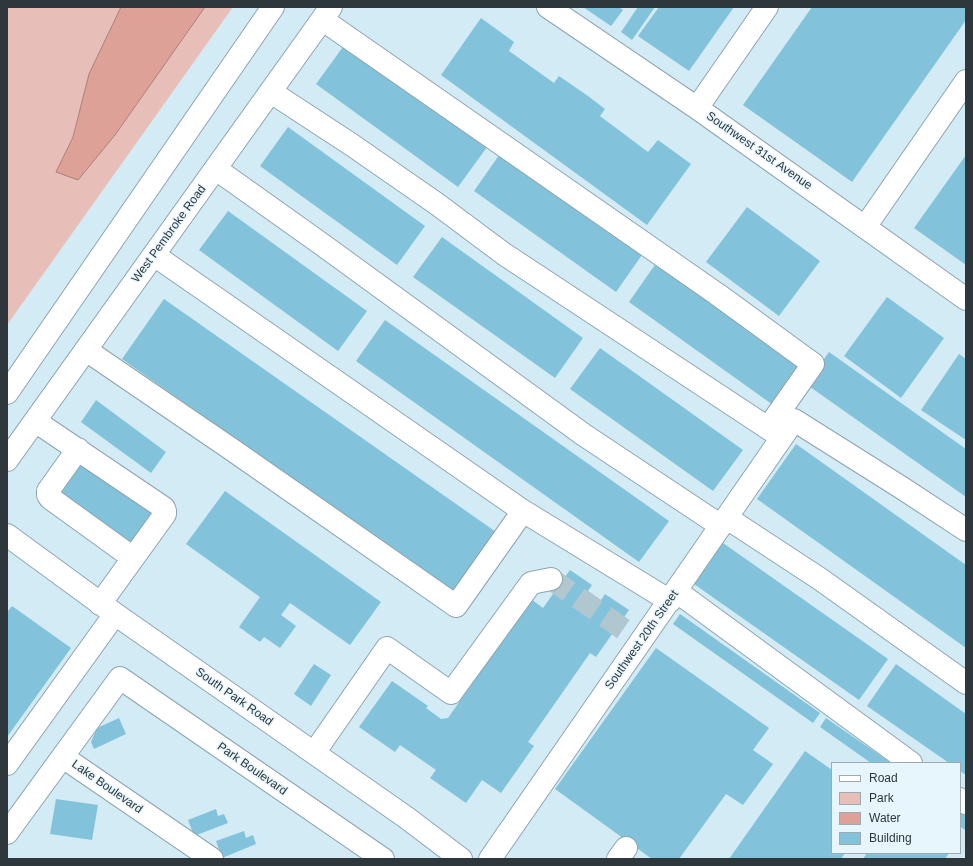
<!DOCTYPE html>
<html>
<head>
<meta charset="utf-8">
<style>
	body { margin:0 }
	#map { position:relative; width:973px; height:866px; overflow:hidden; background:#d2ebf5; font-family:Arial,sans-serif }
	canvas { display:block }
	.frame { position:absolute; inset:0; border:8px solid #2e383c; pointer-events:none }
	.legend { position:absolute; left:831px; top:762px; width:130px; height:92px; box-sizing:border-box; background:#e7f6fc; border:1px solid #9daaaf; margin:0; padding:5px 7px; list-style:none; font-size:12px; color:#2e383c }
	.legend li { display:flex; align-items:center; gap:8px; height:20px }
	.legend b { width:20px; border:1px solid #9daaaf }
</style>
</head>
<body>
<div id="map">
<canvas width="973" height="866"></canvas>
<div class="frame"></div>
<ul class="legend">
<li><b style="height:5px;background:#fff"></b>Road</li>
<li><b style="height:11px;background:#e8bfb8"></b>Park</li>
<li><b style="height:11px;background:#dda197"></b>Water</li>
<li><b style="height:11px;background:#82c2da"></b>Building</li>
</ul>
</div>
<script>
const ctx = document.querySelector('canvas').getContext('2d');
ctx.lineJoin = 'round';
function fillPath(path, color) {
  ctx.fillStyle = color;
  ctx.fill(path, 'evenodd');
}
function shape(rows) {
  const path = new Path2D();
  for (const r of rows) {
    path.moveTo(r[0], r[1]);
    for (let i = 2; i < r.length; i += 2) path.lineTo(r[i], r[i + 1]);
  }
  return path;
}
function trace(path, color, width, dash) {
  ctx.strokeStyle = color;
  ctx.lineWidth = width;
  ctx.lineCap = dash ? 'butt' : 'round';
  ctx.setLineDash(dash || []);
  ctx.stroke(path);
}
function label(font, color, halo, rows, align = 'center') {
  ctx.font = font + ' Arial,sans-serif';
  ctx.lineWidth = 3;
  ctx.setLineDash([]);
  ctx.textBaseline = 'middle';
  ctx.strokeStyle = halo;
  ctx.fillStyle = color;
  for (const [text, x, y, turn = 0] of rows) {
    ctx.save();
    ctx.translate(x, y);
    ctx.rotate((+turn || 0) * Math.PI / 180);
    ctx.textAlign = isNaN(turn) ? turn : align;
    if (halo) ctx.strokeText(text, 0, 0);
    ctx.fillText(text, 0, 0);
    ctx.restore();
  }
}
fillPath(shape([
	[7,7,233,7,7,325]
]), '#e8bfb8');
const water = shape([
	[121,7,205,7,115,135,78,180,56,172,73,137,89,74,121,7]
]);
fillPath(water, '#dda197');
trace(water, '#a8827c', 1);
fillPath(shape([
	[583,7,619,7,623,10,611,26],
	[638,7,655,7,632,40,621,32],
	[659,7,734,7,689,71,638,36],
	[812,7,966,7,966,20,852,182,743,105],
	[481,18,514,42,509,51,554,83,559,76,588,96,605,109,600,116,648,152,658,140,691,164,647,225,441,75],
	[348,40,490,143,458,187,316,84],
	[288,127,425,226,397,265,260,166],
	[502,151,644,252,616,292,474,191],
	[966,155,966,265,914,228],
	[747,207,820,261,779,316,706,262],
	[228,211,367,311,338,351,199,250],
	[442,237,583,338,555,378,413,277],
	[659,259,804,362,773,405,629,302],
	[887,297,944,338,901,398,844,356],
	[164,299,496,532,453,592,122,359],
	[385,320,669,521,639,562,356,361],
	[600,348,743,450,713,491,570,389],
	[829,352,966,449,966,497,806,384],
	[959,354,966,359,966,440,921,410],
	[96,400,166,452,151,473,81,422],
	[796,444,966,565,966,648,757,499],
	[78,459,157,515,137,546,56,490],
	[225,491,381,602,350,645,290,603,281,615,296,626,280,648,264,637,260,642,239,627,260,597,186,544],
	[723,543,888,659,859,700,694,584],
	[570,570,592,585,588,591,601,600,605,594,629,610,596,657,590,653,528,742,534,746,501,793,482,780,466,803,430,778,436,770,400,745,395,752,359,727,392,681,428,706,426,708,441,719,448,718,531,599,543,608],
	[12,606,71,648,7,737,7,612],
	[680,614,820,713,813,723,673,624],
	[656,648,769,728,753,750,773,764,743,805,726,794,679,859,652,859,555,789],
	[314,664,331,675,311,706,294,694],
	[896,664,966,714,966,775,960,771,960,763,949,763,867,706],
	[119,718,126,734,94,749,91,742,97,728],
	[826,718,891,763,871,763,820,727],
	[805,751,832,770,832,853,845,853,841,859,729,859],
	[56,799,98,805,92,840,50,834],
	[216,809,218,816,224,814,228,823,194,836,188,820],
	[960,811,966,816,966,831,960,826],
	[244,831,246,838,253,835,256,844,222,858,216,841],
	[867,853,949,853,945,859,863,859]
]), '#82c2da');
trace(shape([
	[551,579,629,633]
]), '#b1c7d0', 22, [22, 11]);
const minor = shape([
	[548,7,697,108,966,299],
	[323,20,717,294,813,364,768,428],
	[271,92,352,145,437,204,504,254,780,436],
	[697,108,767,7],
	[216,169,320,243,584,435,721,526],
	[865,227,966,81],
	[154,255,523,511,670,601],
	[86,350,234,451,456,606,523,511],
	[35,421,164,508,165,511,165,514,100,604],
	[78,449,48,491,48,495,50,498,133,558],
	[727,518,820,579,966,683],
	[7,535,115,614,407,818,461,859],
	[676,591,911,763],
	[314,753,387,648,451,693,531,583,551,579],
	[63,757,212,859],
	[7,764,115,614],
	[960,799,966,803],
	[7,833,120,678,383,859],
	[490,859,794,420,902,488,966,530],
	[618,859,626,848]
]);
const major = shape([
	[7,393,273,7],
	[7,460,331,7]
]);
trace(minor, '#8da4ae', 24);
trace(major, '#8da4ae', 24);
trace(minor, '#fff', 22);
trace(major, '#fff', 22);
label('12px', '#2e383c', '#e7f6fc', [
	["Southwest 31st Avenue",759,151,35],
	["West Pembroke Road",169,234,-54],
	["Southwest 20th Street",642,640,-55],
	["South Park Road",234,697,35],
	["Park Boulevard",252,769,35],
	["Lake Boulevard",107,787,35]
]);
</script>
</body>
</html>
